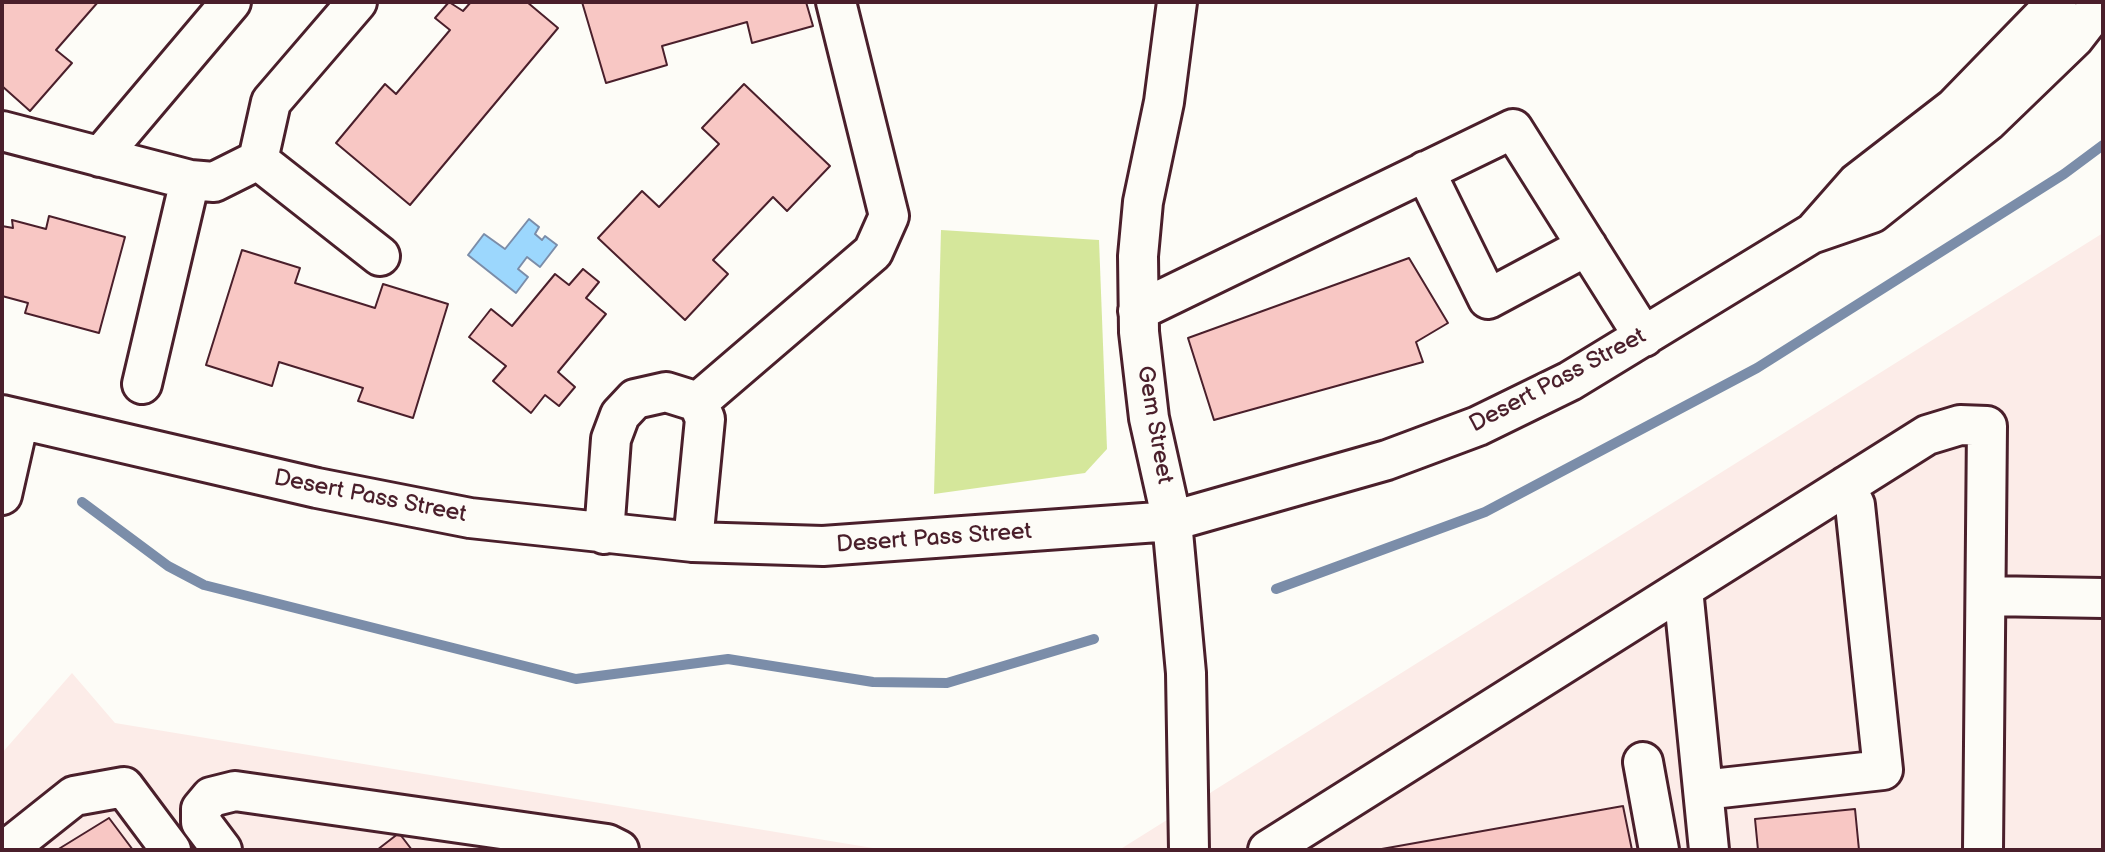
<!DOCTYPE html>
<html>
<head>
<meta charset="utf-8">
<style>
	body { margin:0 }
	#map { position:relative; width:2105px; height:852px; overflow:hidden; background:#fdfcf7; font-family:"Balsamiq Sans",sans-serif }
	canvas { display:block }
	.frame { position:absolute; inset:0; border:4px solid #4a1f2b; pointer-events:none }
</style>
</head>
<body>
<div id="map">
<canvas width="2105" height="852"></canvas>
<div class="frame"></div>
</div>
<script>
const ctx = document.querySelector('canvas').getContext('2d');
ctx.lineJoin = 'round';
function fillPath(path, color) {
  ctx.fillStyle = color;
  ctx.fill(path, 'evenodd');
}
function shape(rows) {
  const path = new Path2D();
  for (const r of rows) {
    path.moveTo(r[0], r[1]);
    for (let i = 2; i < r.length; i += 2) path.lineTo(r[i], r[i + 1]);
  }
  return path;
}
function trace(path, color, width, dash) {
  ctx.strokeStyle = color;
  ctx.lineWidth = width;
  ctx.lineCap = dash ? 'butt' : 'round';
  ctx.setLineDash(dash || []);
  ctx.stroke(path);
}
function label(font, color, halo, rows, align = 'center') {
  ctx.font = font + ' "Balsamiq Sans",sans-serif';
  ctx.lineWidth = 7;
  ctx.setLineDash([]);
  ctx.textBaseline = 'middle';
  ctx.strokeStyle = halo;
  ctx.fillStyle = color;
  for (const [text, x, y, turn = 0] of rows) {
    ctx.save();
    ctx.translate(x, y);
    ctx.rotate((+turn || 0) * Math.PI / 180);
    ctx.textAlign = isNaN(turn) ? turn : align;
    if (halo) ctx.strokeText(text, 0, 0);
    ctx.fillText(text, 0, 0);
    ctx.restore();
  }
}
fillPath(shape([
	[2103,233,2103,850,1119,850],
	[72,673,115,723,885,850,2,850,2,753]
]), '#fcece8');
fillPath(shape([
	[941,230,1099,240,1107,449,1085,473,934,494]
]), '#d5e79b');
const water = shape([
	[529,219,539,227,535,234,542,240,545,236,557,245,540,267,527,257,518,269,528,277,516,293,468,255,484,234,505,249,529,219]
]);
fillPath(water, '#9cd7fd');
trace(water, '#7b8da9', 2);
trace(shape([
	[82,502,168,566,204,585,576,679,728,659,873,682,947,683,1094,639],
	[1276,589,1485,512,1757,368,2064,174,2103,145]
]), '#7b8da9', 10);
const building = shape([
	[2,2,98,2,56,50,72,63,30,111,2,86,2,2],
	[449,2,463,11,471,2,527,2,558,28,410,205,336,143,385,84,396,94,450,30,435,18,449,2],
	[582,2,806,2,813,26,752,43,747,22,662,46,667,65,606,83,582,2],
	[744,84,830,166,787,211,773,197,713,260,728,274,685,320,598,238,642,191,659,207,719,144,702,128,744,84],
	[49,216,125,237,99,333,25,313,28,303,2,296,2,226,13,228,12,220,46,229,49,216],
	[242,250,300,268,295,283,375,308,383,284,448,304,413,418,358,401,363,388,279,362,272,386,206,365,242,250],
	[1409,258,1448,323,1416,342,1423,362,1214,420,1188,338,1409,258],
	[583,269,599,282,586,298,606,314,558,372,575,387,559,406,545,395,531,413,493,381,506,366,469,337,491,309,512,326,555,274,569,285,583,269],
	[1623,806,1632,850,1376,850,1623,806],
	[1855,809,1859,850,1758,850,1755,819,1855,809],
	[109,818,133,850,57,850,109,818],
	[399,833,412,850,377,850,399,833]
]);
fillPath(building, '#f8c7c4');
trace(building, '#4a1f2b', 2);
const minor = shape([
	[357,2,271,102,258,160,380,256],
	[1177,2,1164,102,1143,202,1138,256,1139,332,1149,418,1172,521,1186,673,1189,850],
	[2,131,190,180,214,182,258,160],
	[100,157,231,2],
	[1425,171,1488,299,1587,246],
	[1813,233,1857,183,1954,108,2057,2],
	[1138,311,1513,129,1644,337],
	[142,384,190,180],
	[698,402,873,252,889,216,836,2],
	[2,415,317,488,470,518,693,542,823,546,1172,521,1387,460,1478,426,1570,381,1811,234,1872,213,1988,121,2074,38,2102,2],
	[2,495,19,420],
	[604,534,611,439,620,415,635,399,666,392,698,402,705,419,693,542],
	[1683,589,1709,850],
	[1987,596,2103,598],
	[1643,762,1659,850],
	[1703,790,1883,770,1855,505,1846,486],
	[6,850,74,796,124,787,171,850],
	[222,850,201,822,201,809,211,797,235,791,607,844,619,850],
	[1268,850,1927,435,1960,425,1987,426,1983,850]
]);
trace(minor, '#4a1f2b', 44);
trace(minor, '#fdfcf7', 38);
label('23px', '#4a1f2b', '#fdfcf7', [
	["Desert Pass Street",1558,381,-28],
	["Gem Street",1154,425,80],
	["Desert Pass Street",370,497,11],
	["Desert Pass Street",934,539,-4]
]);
</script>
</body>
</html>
